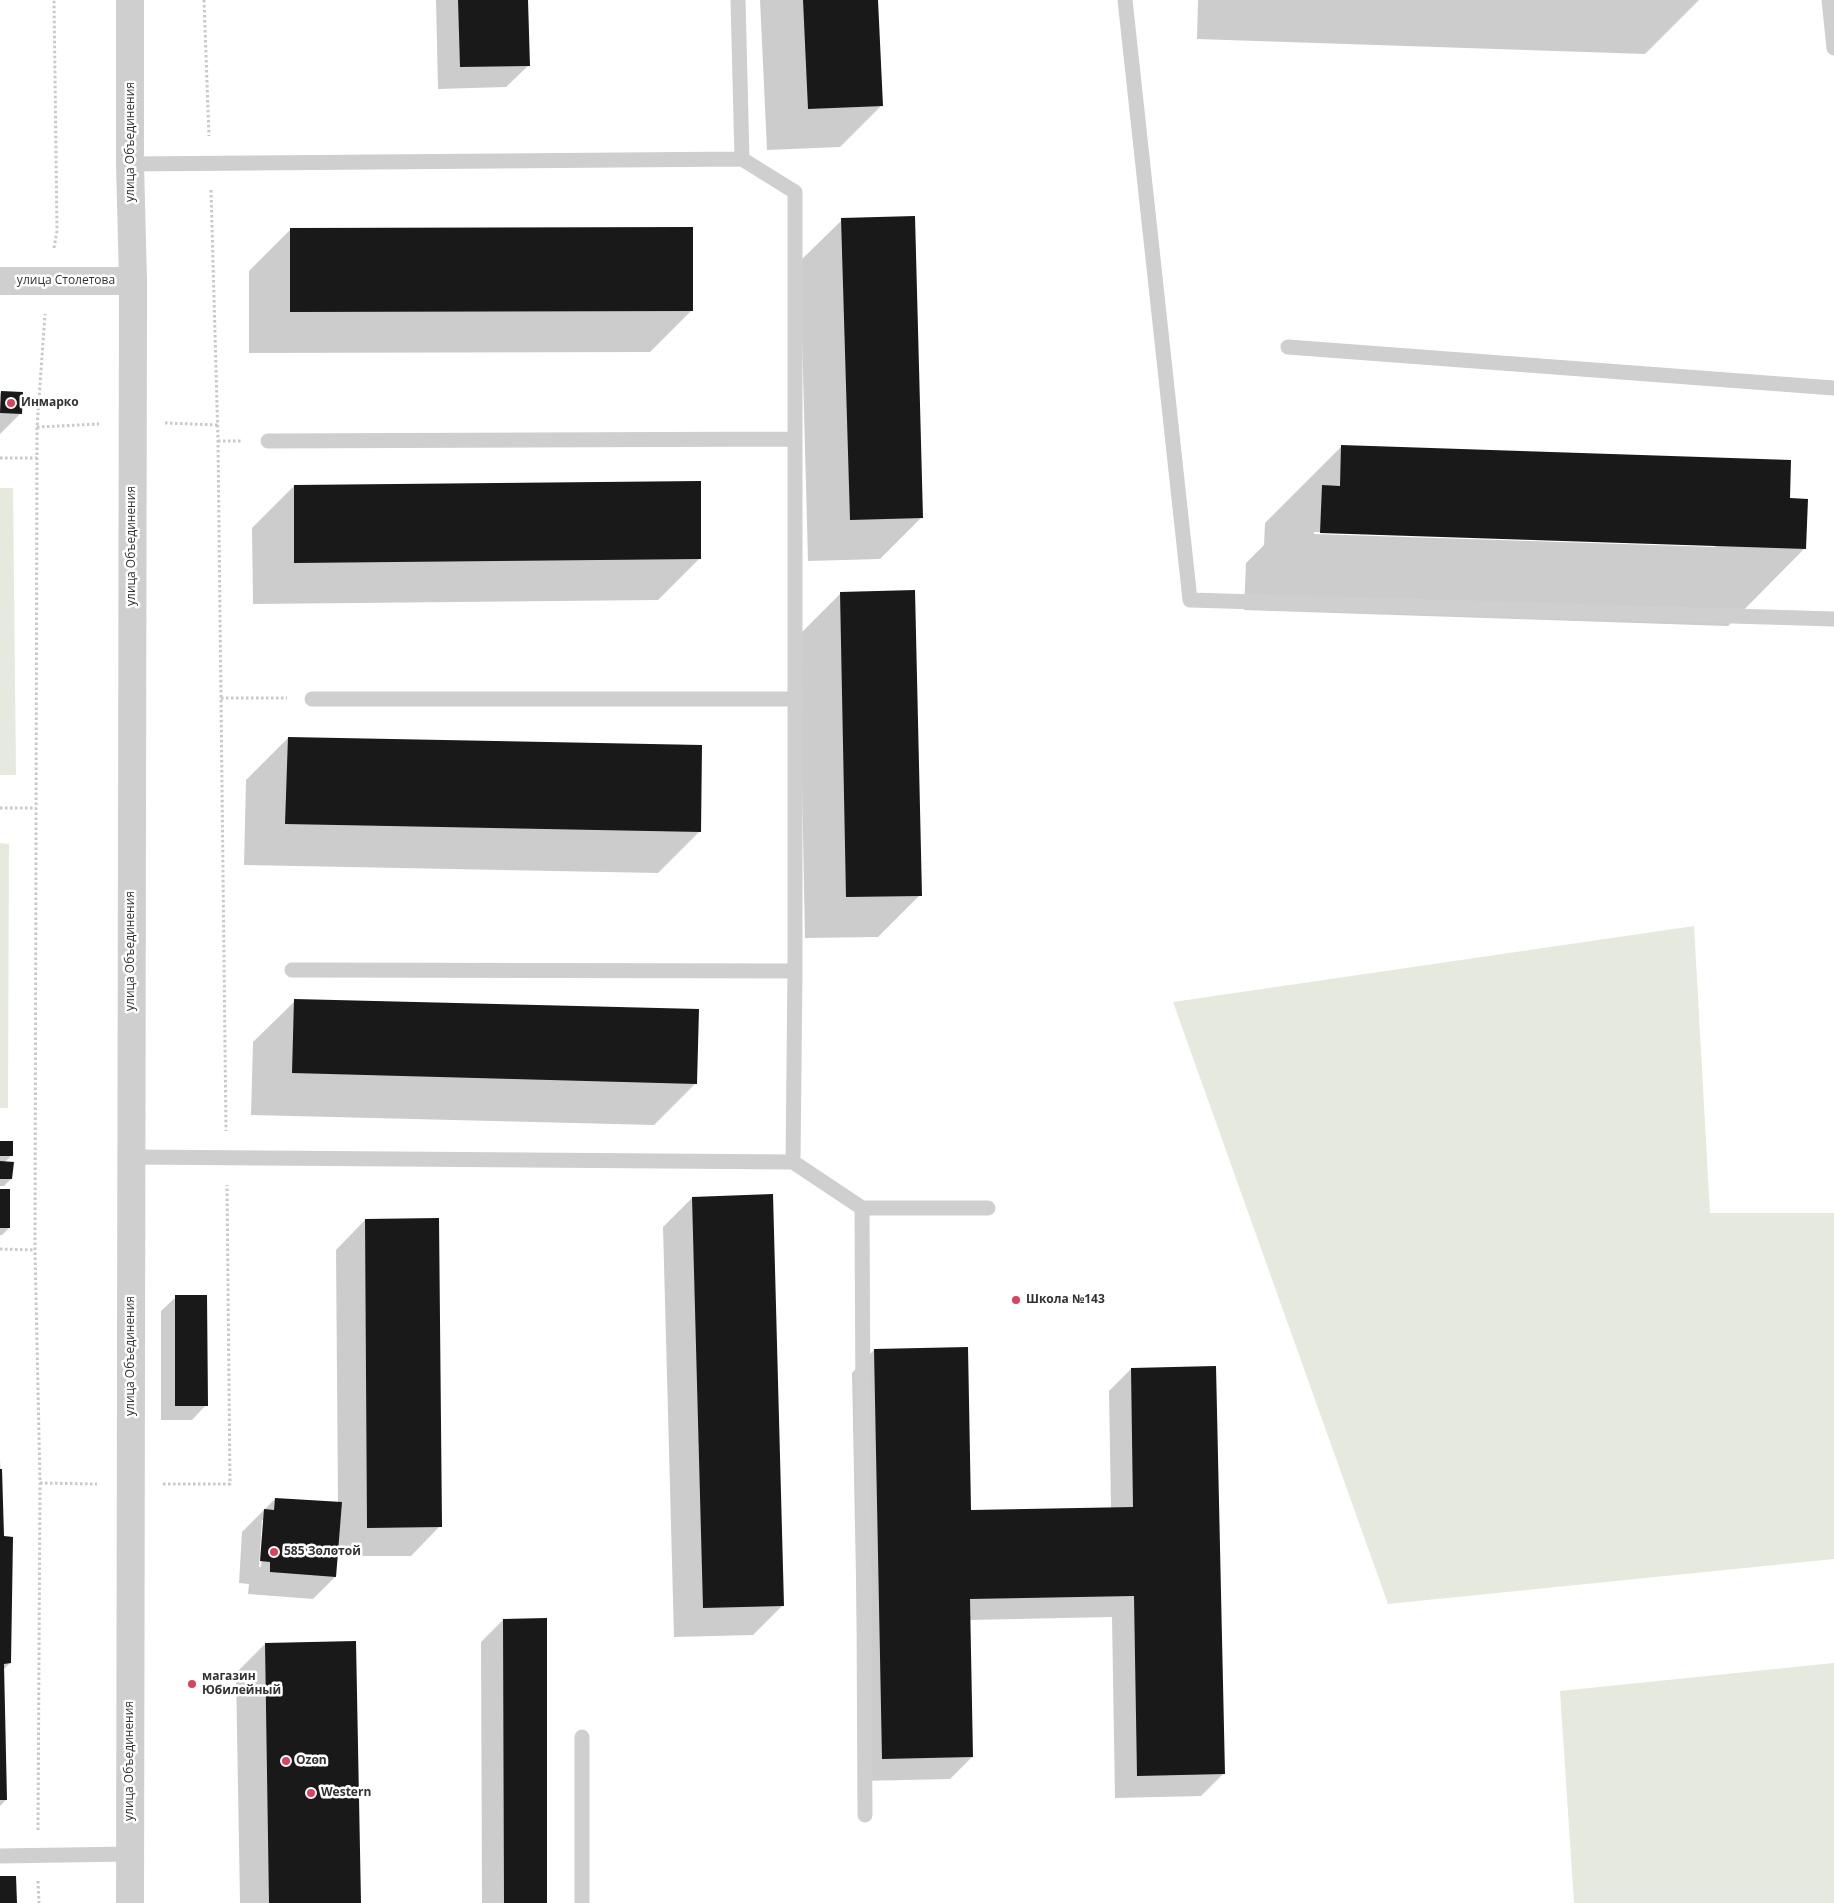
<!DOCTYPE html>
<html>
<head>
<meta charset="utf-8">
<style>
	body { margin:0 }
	canvas { display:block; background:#fff }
</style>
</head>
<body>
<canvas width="1834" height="1903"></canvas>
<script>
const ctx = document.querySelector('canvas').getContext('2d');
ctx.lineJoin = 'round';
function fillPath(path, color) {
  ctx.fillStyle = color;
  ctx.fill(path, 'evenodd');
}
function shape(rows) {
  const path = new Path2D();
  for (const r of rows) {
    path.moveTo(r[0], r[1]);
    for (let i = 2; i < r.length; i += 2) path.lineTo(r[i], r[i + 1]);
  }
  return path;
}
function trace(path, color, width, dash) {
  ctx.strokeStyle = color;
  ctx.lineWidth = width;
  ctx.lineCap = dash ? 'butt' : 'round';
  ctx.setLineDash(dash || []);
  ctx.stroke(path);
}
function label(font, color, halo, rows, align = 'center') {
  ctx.font = font + ' "Open Sans",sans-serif';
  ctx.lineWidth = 5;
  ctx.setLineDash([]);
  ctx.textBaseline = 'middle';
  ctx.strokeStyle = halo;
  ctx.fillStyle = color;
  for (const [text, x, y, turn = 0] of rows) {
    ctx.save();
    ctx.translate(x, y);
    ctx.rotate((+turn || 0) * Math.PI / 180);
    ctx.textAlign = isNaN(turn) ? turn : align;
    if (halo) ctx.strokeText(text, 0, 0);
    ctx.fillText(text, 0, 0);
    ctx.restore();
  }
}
fillPath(shape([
	[0,488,13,488,16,775,0,775],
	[0,843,9,844,8,1108,0,1108],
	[1694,926,1710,1213,1834,1213,1834,1559,1388,1604,1173,1002],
	[1834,1663,1834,1903,1574,1903,1560,1691]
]), '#e6eade');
fillPath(shape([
	[436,0,527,0,529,65,506,87,438,89],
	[760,0,877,0,882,105,840,147,767,150],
	[1198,0,1699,0,1645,54,1197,39],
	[842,220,922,517,880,559,808,561,800,261],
	[291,229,692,310,650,352,249,353,249,271],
	[1,392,21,413,0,434,0,394],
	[1342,446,1789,499,1804,549,1728,626,1244,610,1246,563,1264,545,1265,523],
	[1314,532,1715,545,1715,547,1314,534],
	[294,486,700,558,658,600,253,604,252,528],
	[841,593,920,895,878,937,805,938,799,635],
	[288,738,700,831,658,873,244,865,246,780],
	[295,1001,696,1083,654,1125,251,1115,253,1042],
	[0,1142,12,1155,4,1163,11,1179,4,1186,0,1186],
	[0,1190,9,1228,2,1235,0,1235],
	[692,1198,783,1605,753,1635,674,1637,663,1227],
	[365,1220,440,1526,411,1556,337,1556,335,1577,313,1599,248,1594,249,1584,239,1583,242,1532,275,1499,338,1503,336,1250],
	[262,1520,265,1520,261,1567,259,1567],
	[176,1297,206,1405,192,1420,161,1420,161,1311],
	[874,1350,970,1511,1111,1509,1109,1391,1131,1369,1223,1774,1201,1796,1115,1798,1112,1617,969,1620,972,1757,950,1779,860,1781,852,1373],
	[0,1459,10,1663,3,1670,6,1800,0,1806],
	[503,1620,546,1903,482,1903,481,1642],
	[265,1644,360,1903,240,1903,236,1673]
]), '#0003');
fillPath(shape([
	[458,0,528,0,530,66,460,67],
	[803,0,878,0,883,106,808,109],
	[915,216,923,518,850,520,841,218],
	[693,227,693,311,290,312,290,228],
	[1,391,23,392,22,414,0,413],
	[1341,445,1791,460,1790,498,1808,499,1806,549,1320,533,1322,485,1340,486],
	[701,481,701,559,294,563,294,485],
	[915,590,922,896,846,897,840,592],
	[288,737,702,745,701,832,285,824],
	[294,999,699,1009,697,1084,292,1073],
	[0,1141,13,1141,13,1156,0,1156],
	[0,1161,14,1162,12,1179,0,1179],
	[0,1189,10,1189,10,1228,0,1228],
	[773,1194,784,1606,703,1608,692,1197],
	[439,1218,442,1527,367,1528,365,1219],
	[175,1295,207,1295,208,1406,175,1406],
	[968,1347,971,1510,1133,1507,1131,1368,1216,1366,1225,1774,1137,1776,1134,1596,970,1599,973,1757,882,1759,874,1349],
	[0,1469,2,1469,4,1536,13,1537,11,1663,4,1664,7,1800,0,1800],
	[275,1498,342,1502,336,1577,270,1572,270,1562,260,1561,264,1509,274,1510],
	[547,1618,547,1903,504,1903,503,1619],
	[356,1641,361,1903,269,1903,265,1643],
	[0,1876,16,1876,17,1903,0,1903]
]), '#191919');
trace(shape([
	[204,0,209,136],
	[211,190,218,441,226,1131],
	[54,248,57,231,54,0],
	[165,423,218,425],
	[37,427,99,424],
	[218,441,242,441],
	[0,458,37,458],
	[221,698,287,698],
	[0,808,36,808],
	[0,1249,35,1250],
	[40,1483,97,1484],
	[163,1484,230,1484,227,1185],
	[38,1830,40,1483,35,1250,37,427,45,314],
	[38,1881,39,1903]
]), '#c9c9c9', 3, [2.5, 2.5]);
trace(shape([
	[1125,0,1190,600,1834,619],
	[1829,0,1834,48],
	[130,164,742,159,738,0],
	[1288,347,1834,388],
	[268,441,795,439],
	[312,699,795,699],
	[292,970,795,971],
	[131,1157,793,1162,795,971,795,192,742,159],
	[793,1162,862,1208,988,1208],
	[862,1208,865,1815],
	[0,1856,130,1854],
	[582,1903,582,1737]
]), '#cfcfcf', 15);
trace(shape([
	[0,281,133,281]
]), '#cfcfcf', 28);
trace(shape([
	[130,1903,133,281,130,164,130,0]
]), '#cfcfcf', 28);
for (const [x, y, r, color] of [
	[11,403,5,"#da4260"],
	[1016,1300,5,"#da4260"],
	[274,1552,5,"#da4260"],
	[192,1684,5,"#da4260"],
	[286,1761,5,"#da4260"],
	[311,1793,5,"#da4260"]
]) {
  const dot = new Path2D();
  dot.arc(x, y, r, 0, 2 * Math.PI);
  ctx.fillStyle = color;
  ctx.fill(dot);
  trace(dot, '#fff', 2);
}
label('12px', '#323232', '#fff', [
	["улица Объединения",131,142,-90],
	["улица Столетова",66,281],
	["улица Объединения",132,546,-90],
	["улица Объединения",131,951,-90],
	["улица Объединения",131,1356,-90],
	["улица Объединения",130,1761,-90]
]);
label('bold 12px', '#323232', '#fff', [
	["Инмарко",21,403],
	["Школа №143",1026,1300],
	["585 Золотой",284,1552],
	["магазин",202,1677],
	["Юбилейный",202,1691],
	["Ozon",296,1761],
	["Western",321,1793]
], 'left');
</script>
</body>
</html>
